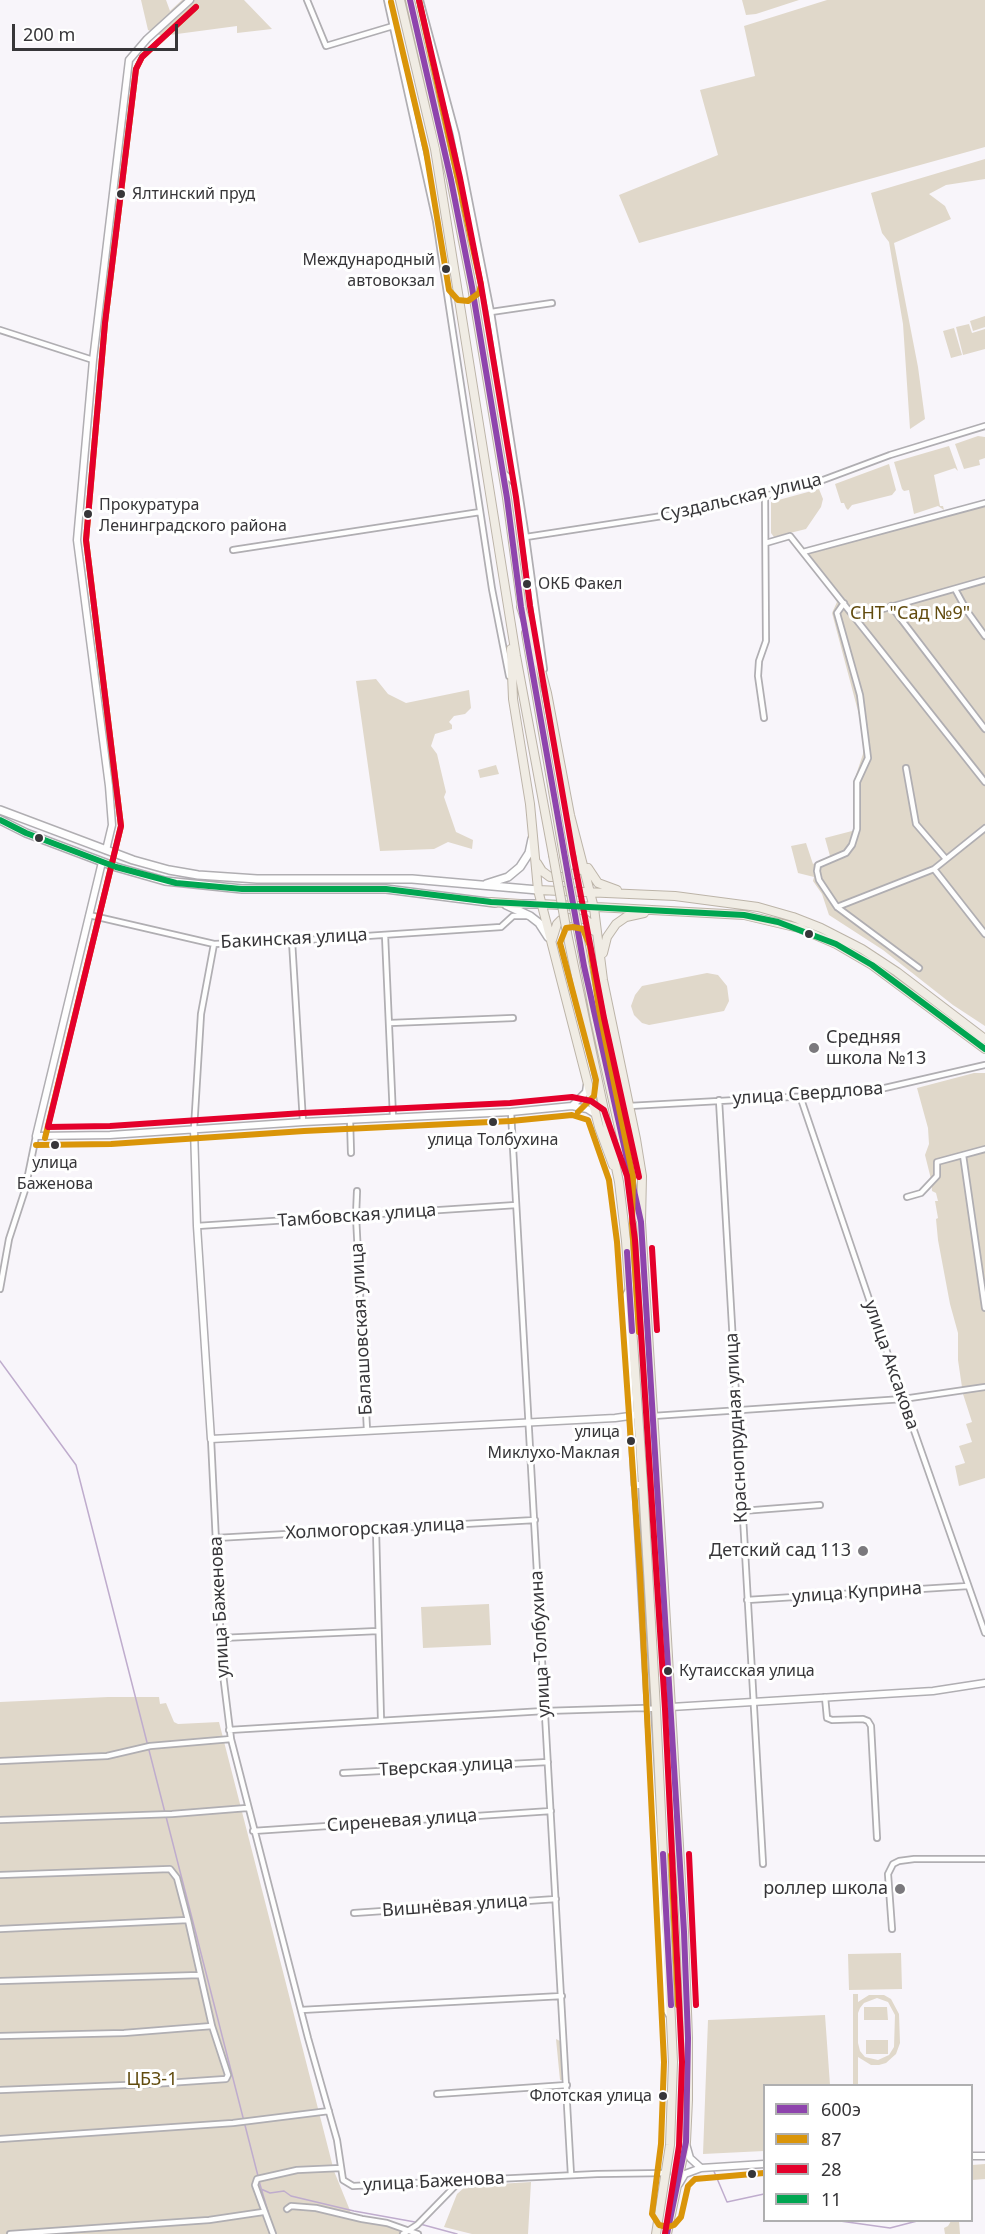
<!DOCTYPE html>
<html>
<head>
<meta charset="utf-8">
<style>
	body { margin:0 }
	#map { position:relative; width:985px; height:2234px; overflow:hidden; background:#f8f5fa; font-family:"Noto Sans",sans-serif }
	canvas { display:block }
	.legend { position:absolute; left:763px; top:2084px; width:210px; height:138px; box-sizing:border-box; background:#fff; border:2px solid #afafb0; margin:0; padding:8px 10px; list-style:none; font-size:18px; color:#373639 }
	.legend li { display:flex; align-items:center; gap:12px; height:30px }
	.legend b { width:30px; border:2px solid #afafb0 }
	.scale { position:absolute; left:12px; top:24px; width:166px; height:27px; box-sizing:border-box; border:3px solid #373639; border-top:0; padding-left:8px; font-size:18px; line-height:21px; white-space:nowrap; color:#373639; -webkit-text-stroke:4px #fff; paint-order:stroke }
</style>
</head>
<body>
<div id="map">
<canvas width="985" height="2234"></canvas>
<ul class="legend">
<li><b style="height:8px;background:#8e44ad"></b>600э</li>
<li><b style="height:8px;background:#da9509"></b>87</li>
<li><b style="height:8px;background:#e4002b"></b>28</li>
<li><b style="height:8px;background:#00a651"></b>11</li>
</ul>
<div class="scale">200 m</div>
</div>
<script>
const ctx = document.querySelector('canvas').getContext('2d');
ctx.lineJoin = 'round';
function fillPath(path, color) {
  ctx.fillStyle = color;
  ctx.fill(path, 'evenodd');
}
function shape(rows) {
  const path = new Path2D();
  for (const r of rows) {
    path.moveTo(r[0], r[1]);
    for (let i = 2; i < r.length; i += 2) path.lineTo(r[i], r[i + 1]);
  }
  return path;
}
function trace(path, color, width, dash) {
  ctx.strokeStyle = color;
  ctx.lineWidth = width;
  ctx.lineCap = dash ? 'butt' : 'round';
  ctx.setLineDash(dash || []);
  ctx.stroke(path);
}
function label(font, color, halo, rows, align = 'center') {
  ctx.font = font + ' "Noto Sans",sans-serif';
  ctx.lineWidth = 6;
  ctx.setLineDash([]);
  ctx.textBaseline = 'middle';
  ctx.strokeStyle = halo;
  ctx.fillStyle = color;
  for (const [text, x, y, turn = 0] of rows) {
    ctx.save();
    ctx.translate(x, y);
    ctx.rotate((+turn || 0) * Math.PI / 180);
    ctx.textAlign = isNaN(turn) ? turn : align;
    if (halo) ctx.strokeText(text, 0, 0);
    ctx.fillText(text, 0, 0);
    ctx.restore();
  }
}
fillPath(shape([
	[141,0,166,0,170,11,182,0,244,0,272,29,237,33,237,26,162,36,148,30],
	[742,0,799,0,756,14,746,15],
	[827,0,985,0,985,147,639,243,619,195,718,155,700,90,755,76,744,26],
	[985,159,985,179,946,185,929,194,945,206,951,219,894,243,918,367,925,419,910,429,903,324,889,242,882,233,871,193],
	[985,316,985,327,973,331,970,321],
	[969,324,972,333,985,329,985,349,963,355,956,327],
	[954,328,962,355,951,358,943,331],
	[978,436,985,437,985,458,979,460,980,465,964,469,955,444],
	[949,446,958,471,955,468,934,475,940,506,943,506,944,510,938,506,914,514,909,490,904,491,902,489,894,462],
	[889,464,896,490,892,495,852,505,848,510,846,508,844,503,841,503,835,484],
	[819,489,823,499,821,507,806,529,774,537,771,533,771,502],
	[985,502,985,1026,953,1005,883,950,829,915,822,894,813,881,814,877,798,873,791,846,806,843,813,864,830,856,825,838,852,831,853,833,856,775,863,754,863,730,832,613,837,602,806,554],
	[376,679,388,694,406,703,469,690,471,708,465,714,454,716,449,722,452,725,452,729,435,734,431,746,437,754,446,792,444,797,456,832,473,840,472,849,448,842,434,849,380,851,356,681],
	[496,765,499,774,480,778,478,770],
	[707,973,718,975,727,986,729,1001,724,1011,649,1025,642,1023,634,1015,631,1006,635,995,642,986],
	[974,1073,985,1073,985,1478,959,1486,955,1466,965,1463,959,1446,972,1442,966,1424,972,1422,963,1394,958,1360,958,1333,950,1304,938,1240,936,1219,938,1218,935,1201,938,1201,936,1193,932,1191,931,1179,925,1155,929,1144,928,1128,917,1088],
	[489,1604,491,1645,423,1648,421,1607],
	[108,1697,159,1697,160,1704,166,1703,174,1722,178,1724,219,1722,334,2171,351,2213,415,2234,0,2234,0,1702],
	[901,1953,902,1989,849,1990,848,1954],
	[853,1994,858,1994,858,2002,869,1995,884,1995,891,1999,899,2014,900,2043,896,2054,886,2063,879,2065,871,2065,858,2057,858,2085,853,2085],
	[877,1998,888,2002,895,2015,894,2047,889,2055,878,2060,865,2057,860,2051,858,2043,858,2013,860,2008,864,2003],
	[864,2007,887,2007,888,2020,864,2020],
	[825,2015,830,2085,764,2086,764,2151,703,2154,708,2020],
	[556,2039,560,2041,562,2080,560,2080],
	[866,2040,888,2040,888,2054,866,2054],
	[985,2164,985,2179,972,2180,972,2165],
	[531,2182,528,2234,472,2234,444,2227,457,2194,466,2186],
	[951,2221,959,2221,960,2234,945,2234,944,2228,948,2226]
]), '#e0d8ca');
trace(shape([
	[0,1361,76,1465,258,2176],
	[713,2169,727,2202,764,2194],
	[259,2181,271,2222],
	[261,2189,270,2193,284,2191,291,2196,354,2211,415,2222],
	[833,2220,890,2228,921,2220],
	[420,2224,457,2234]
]), '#bfaccd', 1.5);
const minor = shape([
	[307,0,326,46,393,26],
	[387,0,436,221,492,589,509,676],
	[420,0,456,134,491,312,526,537,544,669],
	[457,197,460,161],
	[491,312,552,303],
	[0,330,93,360],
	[505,474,518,486],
	[526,537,682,513,765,496,823,480,890,455,985,426],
	[766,543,790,536,985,782],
	[233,550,480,512],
	[803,552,985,503],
	[955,589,967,611,985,636],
	[844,603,837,613,860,695,868,758,857,782,857,829,852,845,846,853,818,865,817,871,819,880,837,907,919,968],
	[891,606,985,729],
	[855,617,985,580],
	[764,718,758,676,759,661,766,641,765,496],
	[906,768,916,824,946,859],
	[934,869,985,934],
	[837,907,934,869,985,828],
	[89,915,214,944,292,941,501,927,513,916,526,916],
	[385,935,393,1117],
	[292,941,303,1122],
	[390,1023,513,1018],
	[800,1096,903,1399,985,1633],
	[719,1100,763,1864],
	[629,1106,863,1093,985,1065],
	[511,1112,571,2175],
	[350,1119,351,1153],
	[194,1129,201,1014,214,944],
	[963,1155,985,1308],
	[357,1191,356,1216,367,1430],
	[907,1197,921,1193,937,1176,937,1162,985,1149],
	[197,1226,516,1205],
	[0,1289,9,1239,25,1190,36,1136],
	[653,1416,903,1399,985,1387],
	[211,1439,222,1666,231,1739,308,2038,337,2140,343,2180,353,2186,597,2174,667,2173],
	[635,1485,665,2009,670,2017],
	[742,1511,820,1505],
	[376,1530,381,1720],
	[216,1538,535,1520],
	[747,1600,968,1586],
	[221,1638,378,1631],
	[825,1697,827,1718,832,1720,863,1719,868,1721,871,1726,877,1838],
	[229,1730,544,1711,643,1708,656,1709],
	[0,1761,107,1756,150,1746,231,1739],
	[343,1773,548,1762],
	[0,1820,172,1814,247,1808],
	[253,1831,551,1811],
	[0,1875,170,1869,177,1878,188,1920,0,1929],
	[354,1913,556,1899],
	[892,1929,888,1874,893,1864,899,1861,914,1859,985,1859],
	[0,1981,200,1975],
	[301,2010,562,1996],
	[0,2036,124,2033,212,2026,188,1920],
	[0,2090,152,2084,226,2079,228,2075,212,2026],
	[437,2094,567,2085],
	[0,2139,233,2123,329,2111],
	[287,2209,291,2206,316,2208,362,2219,387,2223,418,2234],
	[10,2234,209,2220,263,2212],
	[273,2234,255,2185,257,2179,297,2170,341,2168],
	[403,2234,417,2225,460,2181]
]);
const tertiary = shape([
	[106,850,112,825,109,786,77,540,93,360,129,60,147,39,190,0],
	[102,862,36,1136,110,1135,303,1122,511,1112,572,1106,587,1109,595,1114],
	[572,1106,586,1092,587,1085],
	[194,1129,197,1226,211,1439,615,1418,637,1415],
	[629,1290,625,1297,625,1310,635,1485,643,1485],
	[671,1707,933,1691,985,1683],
	[686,2144,690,2158,701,2168],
	[972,2156,985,2156],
	[679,2184,685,2174,701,2168,764,2164]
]);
const secondary = shape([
	[0,810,133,860,169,870,198,875,257,879,412,879,538,890],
	[0,820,26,833,116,867,165,881,242,889,386,889,495,903],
	[486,884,508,877,520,867,529,853,532,839],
	[520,904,541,904],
	[506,905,530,916,539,923,548,937]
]);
const primary = shape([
	[400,0,435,149,516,656,553,855],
	[410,0,451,180,472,287,507,498,522,609],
	[521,607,537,655,547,693,570,815,594,908,603,980,636,1139,642,1176,641,1222,663,1570,684,1932,688,2038,688,2100,686,2142,667,2234],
	[526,633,564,856],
	[511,649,513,699,530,804,538,890,599,1127,613,1165],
	[537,863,542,871,550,877,569,877,579,870,581,859],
	[588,868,598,883,617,890],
	[538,890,675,896,758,907,793,917,821,928,862,949,897,972,985,1039],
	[491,902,520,904],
	[541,904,744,915,799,928,836,944,872,965,985,1049],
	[578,930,595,1020,639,1218],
	[567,933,619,1182,626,1241,643,1485,656,1709,673,2062,670,2145,656,2234],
	[552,940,557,924,561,920,567,918,585,919,592,925,594,931],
	[603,953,607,937,616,924,626,917,644,913]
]);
trace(minor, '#b0aeb2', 8);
trace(tertiary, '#b0aeb2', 9);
trace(secondary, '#b0aeb2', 10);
trace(primary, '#bcb4a8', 10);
trace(minor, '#fefefe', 4.5);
trace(tertiary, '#fefefe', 6);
trace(secondary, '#fefefe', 7);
trace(primary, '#f0ece4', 8);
const primaryBridge = shape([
	[553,855,567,933],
	[564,856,578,930]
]);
trace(primaryBridge, '#bcb4a8', 10, []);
trace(primaryBridge, '#f0ece4', 8);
trace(shape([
	[410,0,451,180,472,287,507,498,521,607,584,966,641,1222,684,1932,688,2038,686,2142,667,2234],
	[627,1252,632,1331],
	[663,1854,671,2005]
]), '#8e44ad', 6);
trace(shape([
	[391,2,426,151,449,290,458,300,468,301,479,293,481,285,419,0],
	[578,1112,594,1096,596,1080,560,943,566,928,573,927,583,929,590,946,599,1009,633,1177,632,1223,639,1332],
	[45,1138,121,826,86,540,105,323,136,69,142,57,196,7],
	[36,1145,111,1144,304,1131,511,1121,572,1115,588,1120,609,1180,617,1242,640,1573,664,2062,661,2144,652,2214,659,2225,668,2227,674,2225,681,2217,688,2186,695,2179,764,2173],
	[671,1855,678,2005]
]), '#da9509', 6);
trace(shape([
	[419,0,460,178,481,285,516,497,530,606,573,854,604,1018,639,1177],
	[196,7,142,57,136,69,105,323,86,540,121,826,48,1127,110,1126,303,1113,510,1103,572,1097,591,1101,604,1110,627,1176,635,1240,665,1709,682,2062,679,2146,665,2234],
	[652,1248,657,1330],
	[689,1854,696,2005]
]), '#e4002b', 6);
trace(shape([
	[0,820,26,833,116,867,176,883,242,889,386,889,491,902,744,915,778,922,836,944,872,965,985,1049]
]), '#00a651', 6);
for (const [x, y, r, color] of [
	[121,194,5,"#373639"],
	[446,269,5,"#373639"],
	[88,514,5,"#373639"],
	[527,584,5,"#373639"],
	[39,838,5,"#373639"],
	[809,934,5,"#373639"],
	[814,1048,6,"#7b797d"],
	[493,1122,5,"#373639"],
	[55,1145,5,"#373639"],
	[631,1441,5,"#373639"],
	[863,1551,6,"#7b797d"],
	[668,1671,5,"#373639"],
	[900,1889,6,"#7b797d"],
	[663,2096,5,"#373639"],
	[752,2174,5,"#373639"]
]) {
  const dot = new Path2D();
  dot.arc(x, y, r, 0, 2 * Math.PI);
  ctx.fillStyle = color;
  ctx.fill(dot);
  trace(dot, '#fff', 2);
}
label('16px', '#373639', '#fff', [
	["Ялтинский пруд",132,194],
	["Международный",435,260,"right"],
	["автовокзал",435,281,"right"],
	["Прокуратура",99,505],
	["Ленинградского района",99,526],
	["ОКБ Факел",538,584],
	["улица Толбухина",493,1140,"center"],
	["улица",55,1163,"center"],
	["Баженова",55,1184,"center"],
	["улица",620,1432,"right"],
	["Миклухо-Маклая",620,1453,"right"],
	["Кутаисская улица",679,1671],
	["Флотская улица",652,2096,"right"]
], 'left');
label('18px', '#373639', '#fff', [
	["Суздальская улица",741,498,-13],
	["Бакинская улица",294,939,-3],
	["улица Свердлова",808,1094,-4],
	["Тамбовская улица",357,1216,-4],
	["Балашовская улица",362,1329,-93],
	["улица Аксакова",891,1365,71],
	["Краснопрудная улица",737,1428,-93],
	["Холмогорская улица",375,1529,-3],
	["улица Куприна",857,1593,-4],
	["улица Баженова",220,1607,-93],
	["улица Толбухина",541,1644,-93],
	["Тверская улица",446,1767,-3],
	["Сиреневая улица",402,1821,-4],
	["Вишнёвая улица",455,1906,-4],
	["улица Баженова",434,2182,-3]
]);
label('18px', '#614b0e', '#fff', [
	["СНТ \"Сад №9\"",910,614],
	["ЦБЗ-1",152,2080]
]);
label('18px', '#373639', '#fff', [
	["Средняя",826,1038,"left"],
	["школа №13",826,1059,"left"],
	["Детский сад 113",851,1551],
	["роллер школа",888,1889]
], 'right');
</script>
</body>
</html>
